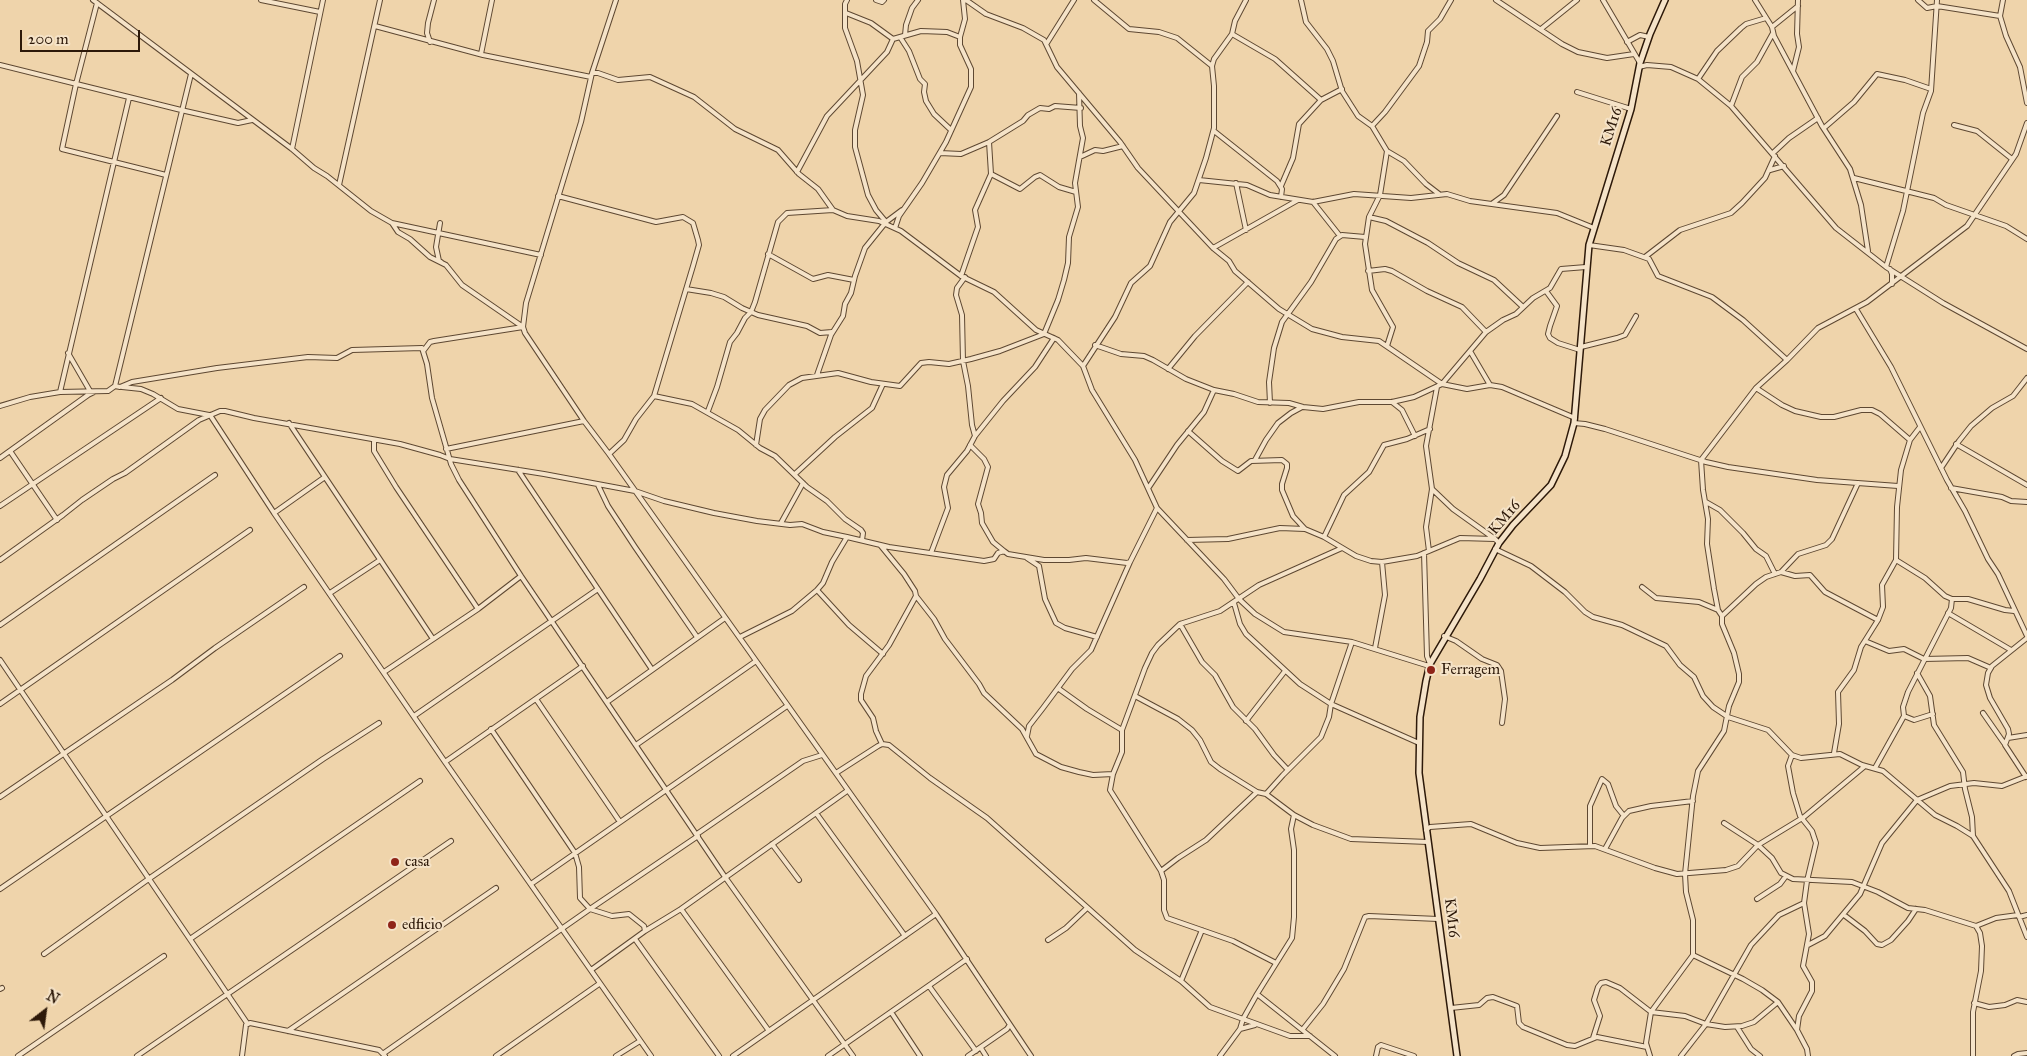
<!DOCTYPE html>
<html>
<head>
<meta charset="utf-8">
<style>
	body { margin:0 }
	#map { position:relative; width:2027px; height:1056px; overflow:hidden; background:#efd4ab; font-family:"IM FELL Great Primer",serif }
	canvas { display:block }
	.north { position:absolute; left:20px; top:986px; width:50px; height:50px; -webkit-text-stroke:4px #f5e3c8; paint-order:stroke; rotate:30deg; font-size:14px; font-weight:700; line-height:20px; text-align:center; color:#2d1909 }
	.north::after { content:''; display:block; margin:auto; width:18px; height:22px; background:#2d1909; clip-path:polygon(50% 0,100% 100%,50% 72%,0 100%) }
	.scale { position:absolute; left:20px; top:30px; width:120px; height:22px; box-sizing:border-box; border:2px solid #2d1909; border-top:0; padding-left:6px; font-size:15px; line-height:18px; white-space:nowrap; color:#2d1909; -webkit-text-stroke:4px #f5e3c8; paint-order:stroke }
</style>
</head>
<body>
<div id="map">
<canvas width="2027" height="1056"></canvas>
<div class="north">N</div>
<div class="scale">200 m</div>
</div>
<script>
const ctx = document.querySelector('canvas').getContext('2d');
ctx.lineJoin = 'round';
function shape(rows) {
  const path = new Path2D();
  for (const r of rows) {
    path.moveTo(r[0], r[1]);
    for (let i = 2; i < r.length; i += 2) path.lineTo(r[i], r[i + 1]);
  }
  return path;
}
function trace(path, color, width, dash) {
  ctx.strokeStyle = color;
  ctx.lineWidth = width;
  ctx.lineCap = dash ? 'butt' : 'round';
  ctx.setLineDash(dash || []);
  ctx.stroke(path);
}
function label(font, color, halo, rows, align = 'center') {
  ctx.font = font + ' "IM FELL Great Primer",serif';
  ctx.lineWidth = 4;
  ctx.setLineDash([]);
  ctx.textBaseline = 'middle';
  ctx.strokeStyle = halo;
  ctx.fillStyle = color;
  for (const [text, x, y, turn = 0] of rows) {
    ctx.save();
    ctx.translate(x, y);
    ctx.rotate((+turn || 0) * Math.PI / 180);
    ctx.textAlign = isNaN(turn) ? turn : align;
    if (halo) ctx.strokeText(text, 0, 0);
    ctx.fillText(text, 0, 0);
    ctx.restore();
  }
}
const street = shape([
	[93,0,292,149,314,168,327,176,371,211,392,223,398,232,410,239,430,257,446,265,462,285,523,327],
	[261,0,320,12],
	[616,0,592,73,581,122,526,303,523,327,525,333,584,421,609,454,936,914,1031,1056],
	[847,0,845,4,845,28,857,61,863,95,855,130,855,147,868,195,876,210,886,222],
	[876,0,882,2,884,0],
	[966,0,986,14,1023,28,1044,40,1057,67,1120,142,1138,168,1213,248,1229,261,1235,271,1279,309,1312,329,1342,337,1379,341,1442,384,1467,389,1490,385,1502,387,1575,418],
	[1094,0,1129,29,1159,32,1177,38,1212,66],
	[1301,0,1306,22,1327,49,1333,61,1342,91,1358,116,1372,126,1387,151,1404,161,1426,184,1439,194],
	[1496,0,1562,44,1578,52,1607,58,1634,54],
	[1603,0,1640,63],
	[1755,0,1772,27,1774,36,1822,126,1850,169,1861,205,1868,251],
	[1918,0,1927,8,1937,6,2000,16],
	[2003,0,2000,16,2006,36,2020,67,2027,103],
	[97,3,76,84,62,149,166,175],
	[846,13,871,23,893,39],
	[375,26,483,55,591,77],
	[1772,27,1798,6],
	[1541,29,1577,0],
	[1232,34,1275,59,1321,100],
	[905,35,906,25,912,8,918,0],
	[900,37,909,51,920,79,925,84,924,92,926,101,934,114,951,130],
	[430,42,427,33,428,23,434,0],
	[1627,42,1640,35,1649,37],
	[1047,43,1074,0],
	[481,54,492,0],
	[0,65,181,110,238,123,252,120],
	[1639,67,1647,65,1671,67,1698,79,1731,106,1836,228,1886,267,1943,303,2027,349],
	[1793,71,1799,47,1797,34,1798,0],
	[592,73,598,73,618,80,650,77,694,97,735,129,778,150,799,174,818,189,833,210,847,216,879,221,901,231,961,276,994,292,1036,330,1058,340,1083,366,1092,390,1135,460,1157,508,1224,579,1239,599,1255,614,1284,632,1352,642,1429,666],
	[1698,79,1717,51,1741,28,1746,24,1766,18],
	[1577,92,1631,109],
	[1731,106,1742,77,1757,62,1773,33],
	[1954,125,1977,131,2012,159],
	[1372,126,1385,112,1419,66,1427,42,1428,31,1440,19,1451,0],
	[1824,128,1854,102,1877,74,1905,80,1931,89],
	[1214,131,1277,181,1282,189,1281,197],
	[292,149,323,0],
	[940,153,961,154,989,142,1023,121,1028,115,1040,108,1049,109,1055,106,1081,108],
	[1773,153,1789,138,1818,118],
	[1080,157,1095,150,1103,151,1123,146],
	[1770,170,1784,166],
	[797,172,827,116,887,52,893,39,921,31,947,32,960,37],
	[991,174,1020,189,1035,177,1040,175,1059,187,1076,192],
	[1854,178,1934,198,1946,205,2006,226,2027,239],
	[1199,180,1247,185,1270,195,1313,202,1354,194,1411,198,1447,194,1470,201,1557,213,1594,228],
	[1236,183,1246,230],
	[339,185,380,0],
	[1281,186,1293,158,1299,124,1321,100,1342,89],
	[558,196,656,222,683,217,693,223,698,240,699,245,693,266,654,396,636,419,624,440,609,454],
	[1313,202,1340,236],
	[1493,203,1504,195,1557,116],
	[1369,217,1386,221,1428,243,1458,263,1494,280,1523,307],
	[392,223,541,255],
	[440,223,436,247,439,261,441,262],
	[895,228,899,216,922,183,946,142,971,87,971,69,960,45,960,37,965,19,963,0],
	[1589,245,1624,250,1649,259,1658,276,1712,297,1743,320,1787,360],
	[1213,248,1298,200],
	[768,254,813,279,828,275,854,280],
	[1645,257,1680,230,1731,213,1742,203,1765,178,1775,156],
	[1886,267,1903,211,1923,113,1931,91,1937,0],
	[1890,269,1892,274,1892,284],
	[1368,271,1385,269,1392,271,1427,291,1462,307,1486,332],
	[961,276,978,227,975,210,991,174,989,142],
	[965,277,957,288,956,295,962,315,963,361,968,386,972,425,975,436],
	[686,289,711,293,724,297,742,308,758,315,807,326,820,333,832,332],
	[1546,291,1557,306,1550,326,1548,334,1550,338,1558,343,1580,350],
	[1856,309,1891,367,1947,480,1965,511,1988,559,1998,574,2027,636],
	[1095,345,1121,354,1144,356,1153,360,1186,379,1214,390,1234,394,1258,402,1289,403,1303,407,1323,409,1359,402,1392,402,1414,397,1442,384,1486,332,1503,320,1516,314,1533,298,1550,288,1561,269,1586,267],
	[1387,346,1393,327,1372,290,1365,244,1369,217,1380,195,1387,151],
	[1581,347,1617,338,1625,335,1636,316],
	[424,350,430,342,434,341,523,327],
	[1470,351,1490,385],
	[68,353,90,391],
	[1083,366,1115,317,1131,283,1150,266,1170,222,1194,193,1206,158,1214,128,1214,86,1212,66,1214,59,1232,34,1235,21,1246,0],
	[1168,369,1195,336,1248,282],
	[817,375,831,335,843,316,845,304,851,293,855,276,865,248,886,222,902,210],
	[115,386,120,387,132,382,217,368,308,357,337,358,352,350,422,348,427,364,432,398,451,464,459,480,521,576,725,877,853,1056],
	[122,387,141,389,153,394,178,409,209,415],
	[1756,388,1782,405,1795,411,1821,417,1834,417,1861,410,1872,410,1880,414,1910,440],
	[60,392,129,98],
	[654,396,692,404,738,430,760,448,775,456,807,487,827,501,845,519,861,530,863,533,862,540],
	[1392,402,1402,410,1415,436],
	[1270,403,1269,382,1274,348,1282,322,1311,282,1336,239,1342,235,1365,237],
	[0,406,30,397,60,392,108,391,115,386,191,74],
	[708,411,717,387,730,342,737,333,745,318,751,312,755,302,778,222,787,213,833,210],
	[210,415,274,513,445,762,651,1056],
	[289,423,433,639],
	[1574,423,1585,424,1605,429,1706,462,1728,467,1817,480,1898,486],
	[1188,431,1222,461,1238,471,1251,461,1282,460,1287,464,1287,468,1282,484,1282,490,1293,516,1305,529],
	[374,440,374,451,396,487,478,609],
	[1956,444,2027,485],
	[756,445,760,419,765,410,789,385,802,378,838,373,871,382,900,386,921,363,929,362,949,364,971,359,1000,351,1044,334,1058,300,1064,280,1068,263,1069,237,1078,207,1075,183,1083,138,1080,126,1079,93],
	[970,445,984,459,988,467,978,504,981,513,982,523,993,542,1004,551],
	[446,449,584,421],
	[10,451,57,520],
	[0,458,88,395,94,392],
	[1255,460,1266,440,1278,423,1291,413,1302,407],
	[1941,468,1959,441,1971,426,1992,408,2013,396,2027,378],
	[518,470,651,668],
	[795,474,835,437,872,408,883,384],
	[598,485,608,506,635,547,697,637],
	[1149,487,1177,445,1204,412,1214,390],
	[1951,488,2002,497,2011,501,2027,502],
	[1432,489,1453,509,1495,539],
	[1706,502,1720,510,1743,533,1756,549,1766,556,1775,574],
	[0,506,161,398],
	[274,513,325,477],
	[781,523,803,483],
	[1324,537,1344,495,1369,472,1384,445,1407,439,1430,429],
	[1187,540,1228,539,1280,528,1305,529,1324,537,1356,556,1371,561,1382,562,1417,556,1460,538,1495,539,1499,543],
	[881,546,904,574,915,591,916,596,889,645,866,676,861,694,861,700,873,718,876,731,882,744],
	[1495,549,1531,566,1565,592,1585,612,1593,617,1622,625,1666,646,1680,665,1694,677,1703,696,1713,707,1728,717,1768,730,1792,755,1801,758,1840,754,1862,765,1883,771,1935,815,1957,826,1973,836,2009,891,2027,937],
	[1429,551,1426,527,1432,489,1426,446,1437,387],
	[931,553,948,508,944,487,947,475,967,451,975,436,1003,401,1035,367,1054,338],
	[1424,553,1427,656,1430,664],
	[1027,558,1039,566,1045,599,1056,623,1065,628,1097,637],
	[0,560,63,515,82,500,113,479,125,473,199,420,220,411,225,411,254,418,400,444,440,455,450,459,544,474,635,491,664,501,714,513,757,521,790,525,802,524,823,532,847,537],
	[1896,560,1925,578,1945,596,1952,599],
	[1781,572,1795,576,1810,575,1825,592,1878,620],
	[1642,587,1656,598,1699,602,1718,610],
	[817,590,849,625,883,654],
	[330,593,380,560],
	[916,596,934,619,945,639,979,684,984,693,1022,729,1036,754,1061,767,1079,772,1093,775,1113,774],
	[1234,603,1240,624,1246,634,1300,684,1331,704,1419,743],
	[1948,613,2011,650],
	[1722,616,1718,610,1714,589,1707,544,1708,519,1703,490,1701,460,1756,388,1787,360,1818,328,1867,302,1967,226,2016,154,2027,123],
	[1180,624,1202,662,1215,675,1233,707,1255,729,1274,755,1288,770],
	[0,625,215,475],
	[1444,636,1456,641,1482,659,1497,665,1501,671,1505,699,1502,723],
	[740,637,792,611,817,590,823,583,832,562,847,537,889,547,984,561,994,559,998,553,1004,551,1008,554,1044,560,1069,560,1086,558,1127,563,1130,562,1157,508],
	[1865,641,1889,651,1904,649,1924,659,1968,658,1991,668],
	[1375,648,1385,595,1382,562],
	[0,660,247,1023],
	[384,672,478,609,521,576],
	[1917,673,1930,696,1934,725,1963,772,1965,789,1972,817,1973,836],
	[1059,689,1087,709,1122,730],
	[1135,696,1178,719,1192,730,1200,740,1211,762,1220,769,1257,792,1266,794,1294,815,1313,825,1351,839,1428,842],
	[536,699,620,822],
	[607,702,725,618],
	[0,704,250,530],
	[1983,713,2004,743],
	[1933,714,1914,720,1904,716,1903,707,1908,692,1951,608,1952,599,1968,599,2005,610,2014,611],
	[414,716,598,589],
	[1246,721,1285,671],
	[491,729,575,853,579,867,580,898,590,909,612,916,629,914,644,926,645,931],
	[1027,736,1029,726,1043,708,1072,669,1091,650,1130,562],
	[2008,738,2027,735],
	[636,745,756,661],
	[1834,753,1839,724,1838,692,1854,670,1861,647,1878,620,1883,607,1882,585,1896,560,1897,507,1901,470,1910,440,1920,427],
	[1792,755,1788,766,1793,793,1800,816,1812,831,1816,843,1807,881,1804,903,1809,934,1803,966,1812,982,1812,991,1799,1016,1797,1030],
	[445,762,583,666],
	[1875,768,1904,716],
	[836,773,878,746,882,744,889,745,930,778,987,818,1135,950,1181,981,1210,1007,1290,1036,1310,1036],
	[2026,777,2005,745,2009,734,2008,729,1990,698,1986,685,1988,673,1992,666,2027,638],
	[1266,794,1283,775,1321,737,1329,717,1331,704,1352,642],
	[0,797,172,680,215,648,304,587],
	[816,813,905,936],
	[1724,823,1758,845,1772,858,1781,873,1793,879,1852,882,1878,892,1908,908,1925,910,1976,926,1996,918,2018,915],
	[1426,830,1430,827,1471,824,1517,843,1540,848,1595,846,1655,868,1677,874,1726,870,1738,866,1758,845,1804,817,1865,766],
	[697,834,803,761,822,755],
	[772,844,799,880],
	[1590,846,1590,806,1602,779,1608,784,1616,806,1624,816],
	[1605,849,1622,818,1629,811,1651,806,1693,801],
	[1161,871,1178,858,1206,840,1257,792],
	[531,884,787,706],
	[0,889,340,656],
	[1757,899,1780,884,1786,876],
	[681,909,769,1031],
	[1844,915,1865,931,1877,944,1882,945,1891,940,1908,921,1916,909],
	[2019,917,2027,915],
	[190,939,420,781],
	[635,939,719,1056],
	[1048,940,1066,928,1087,908],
	[1808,945,1825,936,1860,894,1882,843,1917,800,1950,786,1974,783,2002,786,2027,776],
	[44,954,150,878,323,759,379,723],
	[1693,955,1743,979,1762,990,1778,1002,1797,1030,1807,1049,1808,1056],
	[1276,963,1233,941,1167,918,1164,910,1164,880,1161,871,1110,790,1113,774,1122,752,1122,730,1145,668,1152,653,1158,645,1180,624,1220,611,1259,585,1342,548],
	[591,970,645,931,681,909,847,791],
	[1181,981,1202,930],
	[929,986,976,1051],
	[0,989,2,988],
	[1257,994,1335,1056],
	[1974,1003,1989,1007,2005,1005,2017,1000,2027,1002],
	[1451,1008,1479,1005,1487,998,1493,997,1517,1006,1519,1023,1523,1027,1567,1045,1575,1046,1597,1037,1647,1047],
	[891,1012,920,1056],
	[1737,1027,1751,1049,1760,1056],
	[1240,1029,1255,1025],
	[1303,1029,1323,1004,1344,969,1365,917,1369,916,1438,919],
	[288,1031,496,888],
	[1593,1038,1600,1016,1594,1000,1598,987,1601,983,1606,982,1620,988,1651,1012,1685,1016,1706,1024,1725,1027,1742,1026,1754,1022,1778,1002],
	[981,1048,986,1056],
	[384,1053,590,909,698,836],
	[18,1056,164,956],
	[137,1056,451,841],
	[242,1056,246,1025,250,1023,379,1050,385,1056],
	[496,1056,599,984],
	[616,1056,640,1041],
	[733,1056,936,914],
	[828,1056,967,959],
	[968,1056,1007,1029,1009,1026],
	[1220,1056,1240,1029,1243,1019,1257,994,1292,938,1294,917,1294,850,1291,829,1294,815],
	[1376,1056,1378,1047,1381,1045,1414,1056],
	[1650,1056,1646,1043,1651,1012,1693,955,1693,920,1686,892,1685,874,1693,796,1698,771,1724,731,1729,706,1739,682,1739,674,1734,653,1722,624,1722,616,1756,584,1766,577,1781,572,1798,554,1826,545,1832,539,1858,483],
	[1681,1056,1706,1024,1751,945,1779,915,1804,903],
	[1973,1056,1973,1012,1981,971,1982,946,1980,933,1976,926],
	[2014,1056,2018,1054,2027,1053]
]);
const secondary = shape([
	[1457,1056,1419,773,1420,717,1426,681,1430,664,1480,579,1499,543,1513,525,1551,485,1565,456,1574,423,1589,245,1631,109,1640,63,1650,34,1665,0]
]);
trace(street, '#5e4832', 6);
trace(secondary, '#2d1909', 8);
trace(street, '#f5e3c8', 4);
trace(secondary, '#f5e3c8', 5);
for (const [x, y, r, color] of [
	[1431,670,5,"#8f2418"],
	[395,862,5,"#8f2418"],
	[392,925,5,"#8f2418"]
]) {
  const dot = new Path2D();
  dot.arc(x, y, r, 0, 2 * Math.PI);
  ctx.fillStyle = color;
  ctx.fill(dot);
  trace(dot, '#f5e3c8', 2);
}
label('15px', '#2d1909', '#f5e3c8', [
	["KM16",1612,127,-72],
	["KM16",1505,518,-50],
	["KM16",1451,918,83]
]);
label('15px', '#2d1909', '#f5e3c8', [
	["Ferragem",1441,670],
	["casa",405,862],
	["edficio",402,925]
], 'left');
</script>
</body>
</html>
